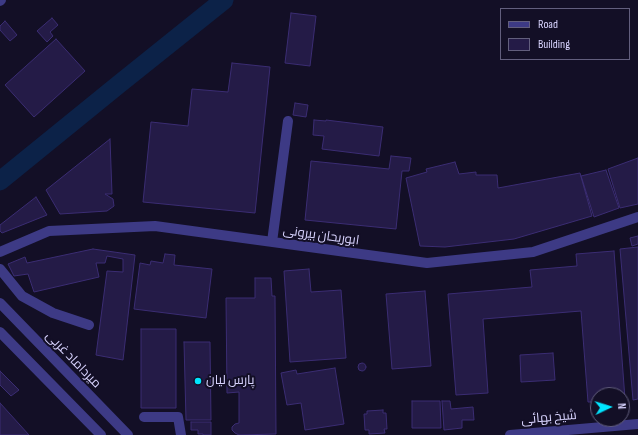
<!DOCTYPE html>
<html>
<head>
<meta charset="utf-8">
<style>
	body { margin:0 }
	#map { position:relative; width:638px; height:435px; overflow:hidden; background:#130f26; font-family:"Sofia Sans Condensed",sans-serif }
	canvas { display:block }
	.legend { position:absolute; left:500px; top:8px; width:130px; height:52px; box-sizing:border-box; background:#130f26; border:1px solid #625e7d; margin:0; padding:5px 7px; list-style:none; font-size:12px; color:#d9d4ff }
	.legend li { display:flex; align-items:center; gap:8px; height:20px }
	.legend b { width:20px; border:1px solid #625e7d }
	.north { position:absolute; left:590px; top:387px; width:40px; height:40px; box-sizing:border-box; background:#130f26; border:1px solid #625e7d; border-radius:50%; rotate:86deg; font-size:11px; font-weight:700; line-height:16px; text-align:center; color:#d9d4ff }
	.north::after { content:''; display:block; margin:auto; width:14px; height:18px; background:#00e5ff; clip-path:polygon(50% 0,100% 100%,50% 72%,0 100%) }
</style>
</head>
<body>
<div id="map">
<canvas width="638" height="435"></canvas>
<ul class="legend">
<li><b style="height:5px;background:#3d3a85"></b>Road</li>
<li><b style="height:11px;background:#241b47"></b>Building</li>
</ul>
<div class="north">N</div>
</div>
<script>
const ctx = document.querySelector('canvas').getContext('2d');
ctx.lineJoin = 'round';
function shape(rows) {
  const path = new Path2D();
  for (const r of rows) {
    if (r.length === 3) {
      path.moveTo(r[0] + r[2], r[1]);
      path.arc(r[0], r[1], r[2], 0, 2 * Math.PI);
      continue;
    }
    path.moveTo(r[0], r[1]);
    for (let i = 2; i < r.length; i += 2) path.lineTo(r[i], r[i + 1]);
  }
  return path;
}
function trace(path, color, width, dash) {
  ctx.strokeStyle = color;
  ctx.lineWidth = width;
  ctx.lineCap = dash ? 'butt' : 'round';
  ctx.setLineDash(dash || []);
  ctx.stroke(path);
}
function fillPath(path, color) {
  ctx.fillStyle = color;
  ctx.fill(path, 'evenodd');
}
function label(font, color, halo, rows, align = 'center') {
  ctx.font = font + ' "Sofia Sans Condensed",Cairo,sans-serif';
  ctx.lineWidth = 4;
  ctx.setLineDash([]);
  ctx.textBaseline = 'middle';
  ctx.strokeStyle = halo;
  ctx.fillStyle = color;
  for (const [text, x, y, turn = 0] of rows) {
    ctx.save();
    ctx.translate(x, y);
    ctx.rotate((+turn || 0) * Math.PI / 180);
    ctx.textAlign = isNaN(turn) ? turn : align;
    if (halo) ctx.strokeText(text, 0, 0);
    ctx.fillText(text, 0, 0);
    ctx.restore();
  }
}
trace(shape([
	[0,181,118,85,224,0]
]), '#0c2248', 19);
const building = shape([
	[291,13,316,16,310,66,285,63,291,13],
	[52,18,58,25,50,32,53,36,47,42,37,31,52,18],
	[5,21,17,35,10,41,0,30,0,26,5,21],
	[56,39,85,71,34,117,5,85,56,39],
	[232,63,270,67,255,213,143,202,151,122,188,126,192,89,228,92,232,63],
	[295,103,308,105,306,117,293,115,295,103],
	[314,120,326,121,326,120,383,127,379,156,322,149,324,136,313,135,314,120],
	[110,139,112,194,105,194,113,199,114,206,107,211,60,214,46,190,110,139],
	[391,156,411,158,409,171,402,171,396,229,305,220,311,161,389,169,391,156],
	[638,158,638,204,620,208,608,169,638,158],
	[455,162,459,174,476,172,476,175,497,175,498,188,580,173,592,216,514,239,445,247,420,246,406,178,427,172,426,169,455,162],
	[606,170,619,208,594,217,581,176,606,170],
	[36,197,47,215,2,233,0,231,0,225,36,197],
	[638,236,638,244,632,246,630,238,638,236],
	[638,247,638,399,633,400,620,249,638,247],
	[93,249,135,255,123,360,96,355,107,271,123,272,123,259,107,256,105,263,96,263,99,277,34,292,28,274,14,276,8,264,25,257,27,263,93,249],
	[614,251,625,399,622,400,622,395,598,395,598,402,588,402,581,311,483,319,488,393,456,395,448,294,532,287,530,270,577,266,576,254,614,251],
	[165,254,175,255,174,265,212,269,206,318,134,309,140,263,150,265,151,261,163,263,165,254],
	[309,269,311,292,341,290,346,358,290,362,284,271,309,269],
	[255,278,271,278,272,296,275,296,276,434,239,435,235,433,232,430,232,427,235,424,239,423,239,392,227,393,226,298,255,298,255,278],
	[425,291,431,366,392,369,386,294,425,291],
	[141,329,176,329,176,408,141,408,141,329],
	[184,342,210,342,211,420,186,420,184,342],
	[553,353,555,380,521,382,520,355,553,353],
	[362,367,4],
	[335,368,344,424,305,430,301,403,287,405,281,373,296,370,297,374,335,368],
	[0,371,19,390,11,396,0,385,0,371],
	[412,401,440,401,441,428,412,428,412,401],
	[442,401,450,401,451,409,473,407,474,420,462,420,462,428,444,430,442,401],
	[0,403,29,435,0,435,0,403],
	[383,410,383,413,386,413,387,429,384,429,385,433,369,434,369,430,365,430,364,414,367,414,367,411,383,410],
	[191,422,211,422,211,435,203,435,203,434,198,434,198,430,191,430,191,422]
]);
fillPath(building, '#241b47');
trace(building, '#3b2d73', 1);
trace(shape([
	[0,1,1,0],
	[272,242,288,121],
	[0,252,49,231,155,226,427,263,533,252,638,217],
	[0,269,22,296,53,313,89,325],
	[0,303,128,435],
	[0,332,101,435],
	[144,417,178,417,181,435],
	[510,435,638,424]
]), '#3d3a85', 10);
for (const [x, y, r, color] of [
	[198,381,4,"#00e5ff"]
]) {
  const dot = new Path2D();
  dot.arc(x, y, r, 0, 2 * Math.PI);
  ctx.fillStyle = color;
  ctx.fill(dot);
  trace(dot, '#130f26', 1.5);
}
label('13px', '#d9d4ff', '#130f26', [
	["ابوریحان بیرونی",321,236,8],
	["میرداماد غربی",73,360,46],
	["شیخ بهائی",549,418,-5]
]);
label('13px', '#d9d4ff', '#130f26', [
	["پارس لیان",206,381]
], 'left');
</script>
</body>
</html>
